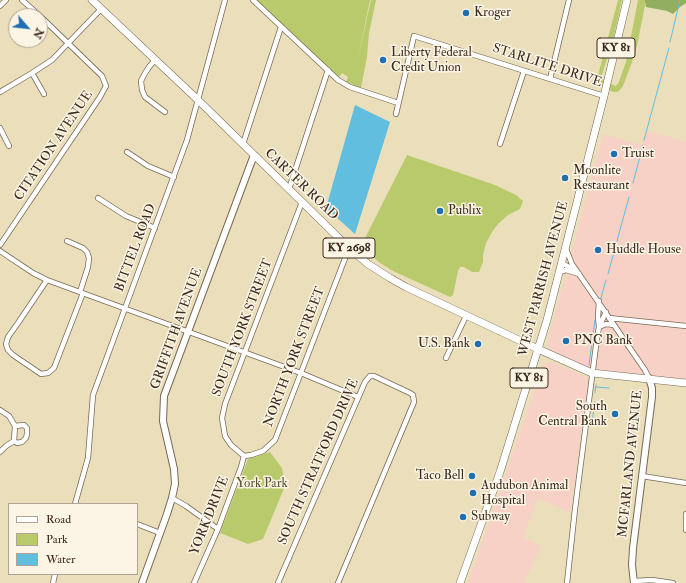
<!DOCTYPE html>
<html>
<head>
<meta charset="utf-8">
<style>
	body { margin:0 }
	#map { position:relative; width:686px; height:583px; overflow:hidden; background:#eadfba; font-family:"IM FELL Double Pica",serif }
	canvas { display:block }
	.legend { position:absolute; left:8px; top:503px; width:130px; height:72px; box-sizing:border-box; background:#fcf5e5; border:1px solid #afa495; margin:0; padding:5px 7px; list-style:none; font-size:12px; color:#3b2a1e }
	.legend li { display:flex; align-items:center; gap:8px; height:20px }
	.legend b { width:20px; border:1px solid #afa495 }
	.north { position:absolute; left:8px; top:8px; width:40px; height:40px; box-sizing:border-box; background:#fcf5e5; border:1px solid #afa495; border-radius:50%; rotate:118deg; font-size:11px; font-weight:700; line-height:16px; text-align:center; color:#3b2a1e }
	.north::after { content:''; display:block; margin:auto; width:14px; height:18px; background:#1f6fb2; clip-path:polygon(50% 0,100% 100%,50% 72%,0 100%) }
</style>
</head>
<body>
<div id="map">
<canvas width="686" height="583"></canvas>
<ul class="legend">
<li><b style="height:5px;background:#fff"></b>Road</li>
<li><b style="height:11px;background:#b9ca6c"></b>Park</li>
<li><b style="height:11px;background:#61bedf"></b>Water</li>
</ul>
<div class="north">N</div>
</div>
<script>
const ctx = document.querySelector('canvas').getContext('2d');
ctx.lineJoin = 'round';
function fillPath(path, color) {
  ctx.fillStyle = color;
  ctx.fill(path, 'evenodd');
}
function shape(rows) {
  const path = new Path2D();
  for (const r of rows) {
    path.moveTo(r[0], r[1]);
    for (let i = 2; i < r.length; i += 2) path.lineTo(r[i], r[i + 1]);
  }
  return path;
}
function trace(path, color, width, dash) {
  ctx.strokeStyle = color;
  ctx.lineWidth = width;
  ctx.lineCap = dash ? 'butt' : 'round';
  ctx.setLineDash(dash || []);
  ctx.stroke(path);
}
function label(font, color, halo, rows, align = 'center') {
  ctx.font = font + ' "IM FELL Double Pica",serif';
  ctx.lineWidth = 3;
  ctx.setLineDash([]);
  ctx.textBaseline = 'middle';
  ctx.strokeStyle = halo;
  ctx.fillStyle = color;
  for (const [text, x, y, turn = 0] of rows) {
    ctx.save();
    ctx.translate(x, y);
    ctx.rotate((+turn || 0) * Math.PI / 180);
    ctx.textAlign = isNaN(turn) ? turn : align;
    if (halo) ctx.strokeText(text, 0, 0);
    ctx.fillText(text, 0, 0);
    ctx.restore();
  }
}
fillPath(shape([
	[646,130,686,142,686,381,599,371,586,368,552,352,547,345,603,134,642,145],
	[548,362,552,362,589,378,570,513,538,498,523,537,541,546,524,583,468,583,543,366]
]), '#f7d1c6');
fillPath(shape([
	[255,0,370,0,358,58,371,0,376,0,369,33,367,57,361,88,352,86,353,84,346,82,348,77,342,73,339,77],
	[618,0,622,0,614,35,601,78,615,86,618,84,626,62,638,0,646,0,637,46,632,62,623,86,620,90,617,92,613,92,596,83],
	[407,155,495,185,516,195,523,201,520,209,508,215,498,224,492,232,486,243,483,255,483,262,479,272,472,272,464,267,460,267,458,271,453,295,450,297,393,271,380,263,361,246],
	[270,452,282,468,285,486,263,539,248,544,220,533,248,459]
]), '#b9ca6c');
fillPath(shape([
	[645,0,686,0,686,3,680,7,673,14,667,11,646,7]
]), '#92ae60');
fillPath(shape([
	[355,105,390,122,355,234,326,208]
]), '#61bedf');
trace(shape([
	[670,42,680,0],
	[644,140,669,48],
	[633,183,643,145],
	[608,274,629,197],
	[601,298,606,280],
	[589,365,595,320],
	[596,387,609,388],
	[595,393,596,385],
	[640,400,641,393],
	[592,423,595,402],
	[633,430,639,408]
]), '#61bedf', 1);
const minor = shape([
	[22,0,40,16],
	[253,0,338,80,350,87,398,103],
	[0,6,6,0],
	[155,60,149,67,144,75,141,81,142,90,145,97,165,112],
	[32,73,44,94],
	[550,79,569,0],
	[0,92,32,73,52,60,101,9],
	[396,114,414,36,604,96],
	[0,128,9,146],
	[243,144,281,27],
	[500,144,524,71],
	[127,152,148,166,174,177],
	[289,189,328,70],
	[98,198,126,216,155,228],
	[67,241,83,248,87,252,89,258,88,267,80,292],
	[0,245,100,97,106,86,102,76,40,16],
	[566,249,572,264,645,370,649,378],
	[0,251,33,273,47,280,301,373,358,397],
	[562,263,576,271],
	[559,272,566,270,579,274],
	[47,280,18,323,8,337,6,344,8,350,13,355,41,374,48,373,54,368,83,293],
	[599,301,598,317,599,327,606,324,614,325],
	[609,318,686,326],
	[446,358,466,316],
	[0,410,9,416,15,426,14,441,6,446,0,452],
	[14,441,17,443,22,442,26,438,27,434,27,428,24,425,15,426],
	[244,456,231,445,225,436,222,418,225,404,302,202],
	[244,456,251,455,263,451,275,440,349,248],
	[642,476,686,483],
	[172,498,186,506,218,529],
	[75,504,88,458,93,395,187,140,225,0],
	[686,514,686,530],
	[137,524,160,533],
	[634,581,652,580,673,583],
	[53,583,55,574],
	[194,583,218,529,241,467,244,456],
	[278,583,365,382,370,376,374,376,410,393,413,395,414,402,338,583],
	[567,583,575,509,597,338,599,327,606,312]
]);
const tertiary = shape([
	[142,583,167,514,172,498,175,484,174,469,163,421,164,396,254,155],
	[634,583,632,565,633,548,652,397,652,388,649,378]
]);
const secondary = shape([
	[538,349,592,373,686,383]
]);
const primary = shape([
	[92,0,198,100,349,248,368,264,390,278,406,287,538,349],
	[460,583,500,472,547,320,604,96,627,0]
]);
trace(minor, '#786955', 6);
trace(tertiary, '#786955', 8);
trace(secondary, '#786955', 8);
trace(primary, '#786955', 8);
trace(minor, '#fff', 4.5);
trace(tertiary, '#fff', 6);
trace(secondary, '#fff', 7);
trace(primary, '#fff', 7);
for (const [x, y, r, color] of [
	[466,13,4,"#1f6fb2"],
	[383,60,4,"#1f6fb2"],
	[614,154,4,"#1f6fb2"],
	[565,178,4,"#1f6fb2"],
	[440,211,4,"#1f6fb2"],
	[598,250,4,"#1f6fb2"],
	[566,341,4,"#1f6fb2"],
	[478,344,4,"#1f6fb2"],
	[615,414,4,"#1f6fb2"],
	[472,476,4,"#1f6fb2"],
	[473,493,4,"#1f6fb2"],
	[463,517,4,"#1f6fb2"]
]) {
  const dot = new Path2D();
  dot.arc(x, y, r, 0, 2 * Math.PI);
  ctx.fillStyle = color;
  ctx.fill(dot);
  trace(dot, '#fcf5e5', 1.5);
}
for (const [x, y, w] of [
	[616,48,38],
	[349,248,52],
	[529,378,38]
]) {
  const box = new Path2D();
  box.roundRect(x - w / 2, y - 10, w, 20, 3);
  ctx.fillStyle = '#fcf5e5';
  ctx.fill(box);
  trace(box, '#3b2a1e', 1);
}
label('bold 12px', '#3b2a1e', null, [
	["KY 81",616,48],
	["KY 2698",349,248],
	["KY 81",529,378]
]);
label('13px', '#3b2a1e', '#fcf5e5', [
	["Kroger",474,13],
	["Liberty Federal",391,53],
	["Credit Union",391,68],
	["Truist",622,154],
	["Moonlite",573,171],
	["Restaurant",573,186],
	["Publix",448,211],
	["Huddle House",606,250],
	["PNC Bank",574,341],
	["U.S. Bank",470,344,"right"],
	["South",607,407,"right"],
	["Central Bank",607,422,"right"],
	["Taco Bell",464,476,"right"],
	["Audubon Animal",481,486],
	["Hospital",481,501],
	["Subway",471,517]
], 'left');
label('13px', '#3b2a1e', '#fcf5e5', [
	["STARLITE DRIVE",547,66,18],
	["CITATION AVENUE",54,146,-56],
	["CARTER ROAD",301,185,44],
	["BITTEL ROAD",136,248,-69],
	["WEST PARRISH AVENUE",544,279,-75],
	["SOUTH YORK STREET",243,328,-69],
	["GRIFFITH AVENUE",177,329,-70],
	["NORTH YORK STREET",295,357,-69],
	["SOUTH STRATFORD DRIVE",319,462,-66],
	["MCFARLAND AVENUE",631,464,-84],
	["YORK DRIVE",210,516,-68]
]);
label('13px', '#5a5232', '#fcf5e5', [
	["York Park",262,484]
]);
</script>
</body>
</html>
